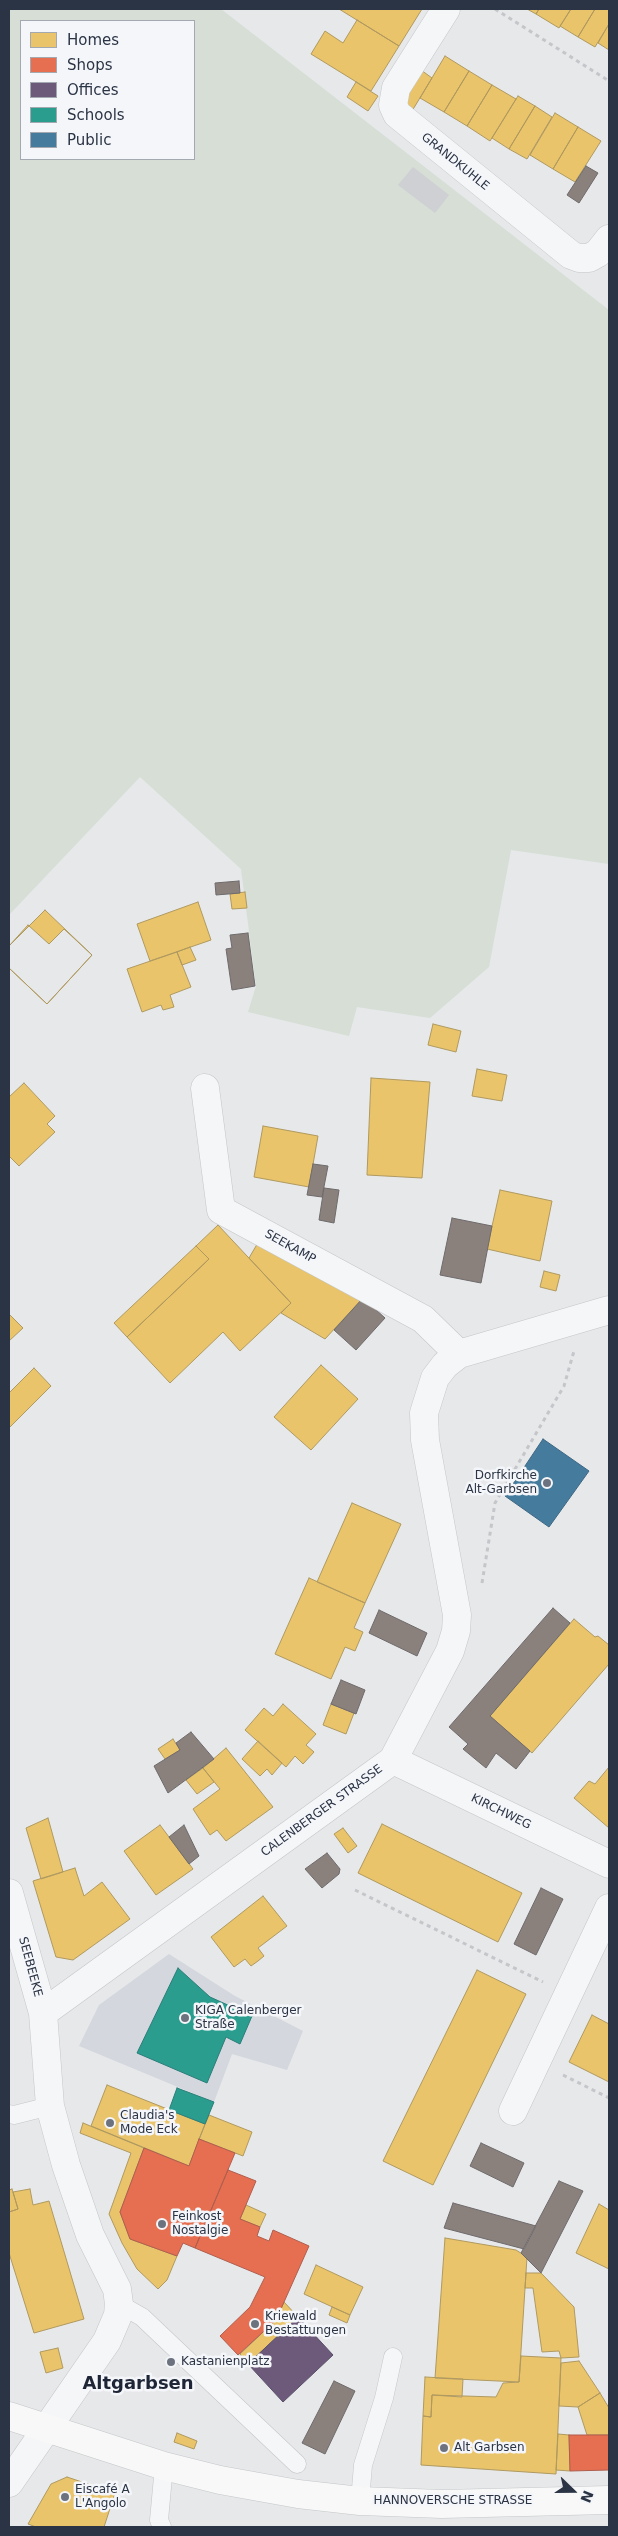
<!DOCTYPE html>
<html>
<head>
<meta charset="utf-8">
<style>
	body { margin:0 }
	#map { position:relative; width:618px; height:2536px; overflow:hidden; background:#e6e8ea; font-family:"DejaVu Sans",sans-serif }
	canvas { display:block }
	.frame { position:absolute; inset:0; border:10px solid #2b3445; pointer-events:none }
	.legend { position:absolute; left:20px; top:20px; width:175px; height:140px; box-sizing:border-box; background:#f4f6f9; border:1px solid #a4a8b1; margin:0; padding:6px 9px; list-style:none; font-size:15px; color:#2b3445 }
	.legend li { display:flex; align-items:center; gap:10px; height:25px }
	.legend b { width:25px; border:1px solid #a4a8b1 }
	.north { position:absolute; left:548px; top:2466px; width:50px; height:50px; -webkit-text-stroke:4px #f4f6f9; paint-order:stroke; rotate:112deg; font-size:14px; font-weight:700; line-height:20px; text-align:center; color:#2b3445 }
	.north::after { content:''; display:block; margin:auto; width:18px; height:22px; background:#2b3445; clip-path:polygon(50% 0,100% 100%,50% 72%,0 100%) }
</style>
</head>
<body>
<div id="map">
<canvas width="618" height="2536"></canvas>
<div class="frame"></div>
<ul class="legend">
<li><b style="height:14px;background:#e9c46a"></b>Homes</li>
<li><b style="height:14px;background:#e76f51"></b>Shops</li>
<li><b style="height:14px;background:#6d597a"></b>Offices</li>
<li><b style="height:14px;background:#2a9d8f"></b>Schools</li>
<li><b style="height:14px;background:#457b9d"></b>Public</li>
</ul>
<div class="north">N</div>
</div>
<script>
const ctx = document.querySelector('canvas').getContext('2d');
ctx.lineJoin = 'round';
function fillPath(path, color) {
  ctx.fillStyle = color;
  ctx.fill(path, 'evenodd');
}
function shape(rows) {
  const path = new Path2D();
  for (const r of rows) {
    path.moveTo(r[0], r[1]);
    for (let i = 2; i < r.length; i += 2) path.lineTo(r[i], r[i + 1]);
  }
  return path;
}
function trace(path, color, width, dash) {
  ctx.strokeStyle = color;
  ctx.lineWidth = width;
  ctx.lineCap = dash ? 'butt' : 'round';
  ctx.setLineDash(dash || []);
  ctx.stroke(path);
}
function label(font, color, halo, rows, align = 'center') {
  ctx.font = font + ' "DejaVu Sans",sans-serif';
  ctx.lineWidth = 5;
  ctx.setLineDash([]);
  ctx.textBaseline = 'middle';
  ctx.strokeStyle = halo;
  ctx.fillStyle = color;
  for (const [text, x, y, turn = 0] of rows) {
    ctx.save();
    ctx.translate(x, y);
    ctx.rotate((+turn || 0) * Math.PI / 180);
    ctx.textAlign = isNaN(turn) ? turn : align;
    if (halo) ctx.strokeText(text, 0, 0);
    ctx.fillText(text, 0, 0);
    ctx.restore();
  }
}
fillPath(shape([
	[169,1954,235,1996,303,2031,287,2070,232,2054,214,2102,79,2046,99,2005]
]), '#d4d7dd');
fillPath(shape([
	[9,9,221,9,609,310,609,864,511,850,489,967,430,1018,357,1007,349,1036,248,1012,256,986,241,869,140,777,9,915],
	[21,21,194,21,194,159,21,159]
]), '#d6ded6');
const homes = shape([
	[339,9,422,9,399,46,339,9],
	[527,9,539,9,536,14,527,9],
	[539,9,571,9,559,28,536,14,539,9],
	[571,9,595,9,578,37,560,26,571,9],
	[595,9,609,9,609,24,595,47,578,37,595,9],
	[357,20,399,46,371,91,311,54,325,31,343,43,357,20],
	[609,24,609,50,598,43,609,24],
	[445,56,469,71,444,112,420,98,445,56],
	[421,70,432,78,412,111,406,106,406,97,421,70],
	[469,71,492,85,467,126,444,112,469,71],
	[356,82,378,96,368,111,347,97,356,82],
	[492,85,516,99,490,141,467,126,492,85],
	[518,96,535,106,509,149,492,138,518,96],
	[535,106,552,117,527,159,509,149,535,106],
	[555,113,578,127,553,169,530,155,555,113],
	[578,127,601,141,575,182,553,169,578,127],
	[245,892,247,908,232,909,230,894,245,892],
	[198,902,211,940,150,961,137,924,198,902],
	[45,910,92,955,47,1004,9,968,9,946,45,910],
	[28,925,49,944,64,929,92,955,47,1004,9,968,9,946,28,925],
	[190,947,196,960,182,965,177,952,190,947],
	[177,952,191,987,170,995,174,1007,163,1010,161,1005,142,1012,127,969,177,952],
	[433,1024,461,1031,456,1052,428,1045,433,1024],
	[477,1069,507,1075,502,1101,472,1096,477,1069],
	[371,1078,430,1082,422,1178,367,1175,371,1078],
	[24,1083,55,1116,47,1124,55,1132,19,1166,9,1156,9,1097,24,1083],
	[263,1126,318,1136,309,1187,254,1177,263,1126],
	[500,1190,552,1201,540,1261,487,1249,500,1190],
	[218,1225,291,1303,240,1351,223,1332,170,1383,127,1337,209,1259,196,1246,218,1225],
	[259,1241,363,1298,325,1339,281,1313,291,1303,249,1258,259,1241],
	[196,1246,209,1259,127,1337,114,1323,196,1246],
	[544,1271,560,1275,556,1291,540,1287,544,1271],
	[9,1314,23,1328,9,1341,9,1314],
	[321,1365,358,1399,311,1450,274,1417,321,1365],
	[34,1368,51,1386,9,1428,9,1393,34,1368],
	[352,1503,401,1524,365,1603,317,1582,352,1503],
	[309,1578,365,1603,354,1628,363,1632,355,1651,345,1647,331,1679,275,1654,309,1578],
	[574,1619,595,1637,598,1636,609,1645,609,1664,532,1753,490,1716,574,1619],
	[283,1704,316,1734,306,1745,314,1752,303,1764,295,1756,286,1767,245,1730,264,1708,273,1716,283,1704],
	[331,1704,354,1713,346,1734,323,1725,331,1704],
	[173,1739,180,1750,165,1759,158,1749,173,1739],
	[258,1741,282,1763,272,1775,267,1769,260,1776,242,1759,258,1741],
	[226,1748,273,1807,226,1841,217,1830,210,1835,193,1809,220,1789,203,1768,226,1748],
	[609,1767,609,1828,574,1798,589,1781,595,1784,609,1767],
	[203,1768,214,1782,197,1794,186,1780,203,1768],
	[48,1818,63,1872,41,1879,26,1828,48,1818],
	[382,1824,522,1893,498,1942,358,1873,382,1824],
	[160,1825,193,1869,156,1895,124,1851,160,1825],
	[343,1828,357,1846,348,1853,334,1834,343,1828],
	[75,1868,84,1896,102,1882,130,1919,73,1960,56,1957,33,1881,75,1868],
	[263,1896,287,1926,258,1948,264,1956,258,1961,251,1966,245,1959,234,1967,211,1937,263,1896],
	[477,1970,526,1994,433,2185,383,2161,477,1970],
	[592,2015,609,2024,609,2082,569,2062,592,2015],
	[107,2085,205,2124,189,2166,91,2126,107,2085],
	[209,2115,252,2132,243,2156,199,2139,209,2115],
	[83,2123,144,2148,120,2212,130,2239,177,2256,167,2280,158,2289,137,2269,122,2243,109,2214,131,2153,80,2133,83,2123],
	[12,2189,18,2209,9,2212,9,2190,12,2189],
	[30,2189,33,2205,49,2201,84,2319,34,2333,9,2253,9,2212,18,2209,13,2192,30,2189],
	[599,2204,609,2210,609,2269,576,2253,599,2204],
	[246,2205,266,2214,260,2227,240,2219,246,2205],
	[445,2238,516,2250,527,2257,519,2382,435,2378,445,2238],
	[316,2265,363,2287,350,2315,304,2294,316,2265],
	[526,2273,541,2273,574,2307,579,2357,561,2358,559,2351,542,2352,533,2288,525,2288,526,2273],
	[284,2302,298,2317,248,2364,240,2354,276,2320,284,2302],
	[332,2307,350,2315,347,2323,329,2315,332,2307],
	[58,2348,63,2368,46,2373,40,2352,58,2348],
	[521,2356,561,2358,556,2474,421,2465,423,2416,431,2417,432,2395,496,2397,503,2383,519,2382,521,2356],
	[579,2361,600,2393,578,2407,559,2406,561,2363,579,2361],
	[425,2377,463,2379,462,2397,432,2395,431,2417,423,2416,425,2377],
	[600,2393,609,2408,609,2435,587,2435,578,2407,600,2393],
	[177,2433,197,2441,194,2449,174,2442,177,2433],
	[558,2434,569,2435,570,2471,556,2470,558,2434],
	[67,2477,115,2493,104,2527,36,2527,28,2524,51,2484,67,2477]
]);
fillPath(homes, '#e9c46a');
trace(homes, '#b0995f', 1);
const shops = shape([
	[199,2139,235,2153,195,2248,183,2243,177,2256,130,2239,120,2212,144,2148,189,2166,199,2139],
	[228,2170,256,2181,240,2219,260,2227,257,2236,269,2241,273,2230,309,2246,276,2320,238,2355,220,2336,250,2307,265,2277,195,2248,228,2170],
	[569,2435,609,2435,609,2470,570,2471,569,2435]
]);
fillPath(shops, '#e76f51');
trace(shops, '#af5d4d', 1);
const offices = shape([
	[298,2317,333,2355,283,2402,248,2364,298,2317]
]);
fillPath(offices, '#6d597a');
trace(offices, '#594e6a', 1);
const schools = shape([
	[178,1968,210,1997,252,2016,240,2044,226,2037,207,2083,137,2053,178,1968],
	[177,2088,214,2102,205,2124,169,2110,177,2088]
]);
fillPath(schools, '#2a9d8f');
trace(schools, '#2a7e79', 1);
const public = shape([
	[543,1439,589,1471,549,1527,505,1496,543,1439]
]);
fillPath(public, '#457b9d');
trace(public, '#3d6683', 1);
const industry = shape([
	[586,166,598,173,579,203,567,195,586,166],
	[239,881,240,893,216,895,215,883,239,881],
	[248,933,255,986,232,990,226,949,232,948,230,935,248,933],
	[313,1164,328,1166,322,1197,307,1195,313,1164],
	[324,1188,339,1190,334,1223,319,1220,324,1188],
	[452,1218,492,1226,481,1283,440,1275,452,1218],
	[363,1298,385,1318,356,1350,334,1330,363,1298],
	[553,1608,570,1623,490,1716,530,1751,516,1769,496,1753,486,1768,463,1749,468,1744,449,1727,553,1608],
	[379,1610,427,1633,417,1656,369,1633,379,1610],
	[341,1680,365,1690,356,1714,331,1704,341,1680],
	[191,1732,214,1759,168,1793,154,1766,180,1750,176,1743,191,1732],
	[184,1825,199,1856,189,1864,169,1837,184,1825],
	[327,1853,340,1869,339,1874,322,1888,305,1869,327,1853],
	[541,1888,563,1899,536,1955,514,1944,541,1888],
	[481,2143,524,2163,513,2187,470,2166,481,2143],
	[559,2181,583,2191,541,2273,521,2253,559,2181],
	[453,2203,536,2226,524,2249,444,2228,453,2203],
	[334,2381,355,2391,325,2454,302,2443,334,2381]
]);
fillPath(industry, '#8a817c');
trace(industry, '#6e6a6c', 1);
fillPath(shape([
	[413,167,449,195,435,213,398,185]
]), '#ced0d3');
const service = shape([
	[9,2114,14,2115,50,2106],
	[119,2304,142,2317,297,2464],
	[360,2501,363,2465,384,2398,393,2357],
	[162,2527,159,2520,164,2466]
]);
const minor = shape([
	[446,9,396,88,393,105,397,114,571,255,579,258,589,258,598,253,609,239],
	[205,1088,221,1210,423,1319,459,1354],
	[393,1760,609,1864],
	[9,1893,43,2013,50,2106,66,2165,90,2235,117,2289,119,2304,118,2315,107,2341,9,2483],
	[43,2013,393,1760,450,1651,456,1631,457,1615,425,1440,424,1413,435,1378,445,1365,459,1354,609,1310],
	[513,2111,609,1908]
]);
const secondary = shape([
	[9,2416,164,2466,220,2480,298,2494,360,2501,442,2504,609,2500]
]);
trace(service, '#c4c6c8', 19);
trace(minor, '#c4c6c8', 29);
trace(secondary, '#c4c6c8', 29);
trace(shape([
	[495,9,609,81],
	[482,1583,495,1503,564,1386,574,1351],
	[355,1890,543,1982],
	[563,2075,609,2098]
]), '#c5c6ca', 3, [4, 4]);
trace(service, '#f5f6f7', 18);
trace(minor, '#f5f6f7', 28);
trace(secondary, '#f8f8f8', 28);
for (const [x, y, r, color] of [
	[547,1483,5,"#6c737f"],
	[185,2018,5,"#6c737f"],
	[110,2123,5,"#6c737f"],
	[162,2224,5,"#6c737f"],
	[255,2324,5,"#6c737f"],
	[171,2362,5,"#6c737f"],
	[444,2448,5,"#6c737f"],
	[65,2497,5,"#6c737f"]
]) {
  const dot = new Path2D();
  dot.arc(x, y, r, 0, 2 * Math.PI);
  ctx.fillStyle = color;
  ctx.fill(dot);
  trace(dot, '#f4f6f9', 2);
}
label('12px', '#2b3445', '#f4f6f9', [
	["GRANDKUHLE",455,162,39],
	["SEEKAMP",290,1247,29],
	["CALENBERGER STRASSE",322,1811,-36],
	["KIRCHWEG",501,1812,26],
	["SEEBEEKE",30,1967,75],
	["HANNOVERSCHE STRASSE",453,2501]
]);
label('12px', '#2b3445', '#f4f6f9', [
	["Dorfkirche",537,1476,"right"],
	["Alt-Garbsen",537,1490,"right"],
	["KIGA Calenberger",195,2011],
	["Straße",195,2025],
	["Claudia's",120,2116],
	["Mode Eck",120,2130],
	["Feinkost",172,2217],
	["Nostalgie",172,2231],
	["Kriewald",265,2317],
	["Bestattungen",265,2331],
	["Kastanienplatz",181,2362],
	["Alt Garbsen",454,2448],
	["Eiscafé A",75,2490],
	["L'Angolo",75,2504]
], 'left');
label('bold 18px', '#1d2536', '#f4f6f9', [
	["Altgarbsen",138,2384]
]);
</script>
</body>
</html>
